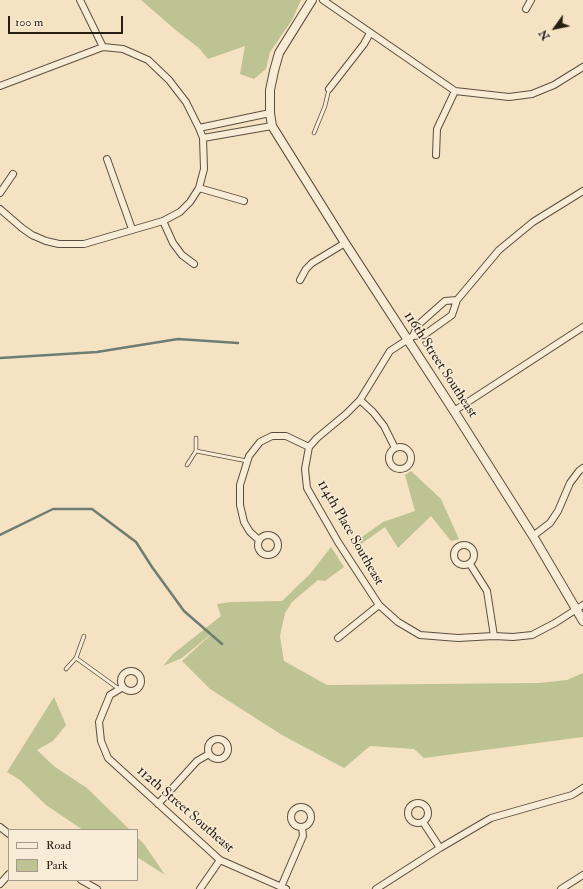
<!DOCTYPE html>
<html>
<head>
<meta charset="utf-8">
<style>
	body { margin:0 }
	#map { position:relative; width:583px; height:889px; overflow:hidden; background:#f5e2c2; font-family:"IM FELL Double Pica",serif }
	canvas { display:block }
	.legend { position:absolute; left:8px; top:829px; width:130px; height:52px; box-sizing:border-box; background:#f8ecd7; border:1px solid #a59989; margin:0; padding:5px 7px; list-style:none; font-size:12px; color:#291c13 }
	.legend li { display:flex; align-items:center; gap:8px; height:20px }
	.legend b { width:20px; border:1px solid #a59989 }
	.north { position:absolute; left:535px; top:8px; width:40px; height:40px; -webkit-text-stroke:3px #f8ecd7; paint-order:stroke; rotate:237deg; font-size:11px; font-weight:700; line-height:16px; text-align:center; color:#291c13 }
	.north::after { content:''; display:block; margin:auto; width:14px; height:18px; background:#291c13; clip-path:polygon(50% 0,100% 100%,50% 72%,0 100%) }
	.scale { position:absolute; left:8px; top:16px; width:115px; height:18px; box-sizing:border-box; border:2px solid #291c13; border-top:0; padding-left:5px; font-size:12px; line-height:14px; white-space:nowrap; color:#291c13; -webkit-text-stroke:3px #f8ecd7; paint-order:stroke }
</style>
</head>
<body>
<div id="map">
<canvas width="583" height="889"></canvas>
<ul class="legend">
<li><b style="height:5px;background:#f8ecd7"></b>Road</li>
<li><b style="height:11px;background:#bdc392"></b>Park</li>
</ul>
<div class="north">N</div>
<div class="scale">100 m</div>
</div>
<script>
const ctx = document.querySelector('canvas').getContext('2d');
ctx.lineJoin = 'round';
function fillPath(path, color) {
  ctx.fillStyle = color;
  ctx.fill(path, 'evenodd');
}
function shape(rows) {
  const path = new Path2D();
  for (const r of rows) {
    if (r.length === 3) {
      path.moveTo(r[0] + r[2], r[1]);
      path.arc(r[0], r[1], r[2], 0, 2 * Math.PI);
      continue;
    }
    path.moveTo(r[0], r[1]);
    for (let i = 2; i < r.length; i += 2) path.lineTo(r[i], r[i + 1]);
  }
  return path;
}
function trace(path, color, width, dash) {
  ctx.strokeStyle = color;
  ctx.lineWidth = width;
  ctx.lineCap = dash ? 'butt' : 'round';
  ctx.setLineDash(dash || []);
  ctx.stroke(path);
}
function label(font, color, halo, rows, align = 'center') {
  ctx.font = font + ' "IM FELL Double Pica",serif';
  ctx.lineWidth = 3;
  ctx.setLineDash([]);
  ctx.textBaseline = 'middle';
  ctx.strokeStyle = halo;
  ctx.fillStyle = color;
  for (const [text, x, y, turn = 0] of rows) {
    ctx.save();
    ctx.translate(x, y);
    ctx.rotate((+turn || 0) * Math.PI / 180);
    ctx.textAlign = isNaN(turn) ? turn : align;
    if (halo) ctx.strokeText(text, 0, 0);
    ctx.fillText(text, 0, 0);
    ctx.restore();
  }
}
fillPath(shape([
	[141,0,301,0,292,20,270,52,266,69,254,79,240,74,245,46,208,59,199,48,178,32],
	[411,471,441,499,459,539,451,541,431,516,398,548,385,527,354,549,352,544,383,522,415,511,405,475],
	[331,547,344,567,325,581,318,580,292,602,285,613,280,636,284,661,327,685,539,683,567,680,583,673,583,737,424,758,414,749,370,746,344,768,282,735,210,689,182,661,217,629,182,658,163,666,173,654,221,616,217,604,231,602,282,601,310,574],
	[54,697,66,725,53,741,37,750,55,767,87,788,130,830,83,830,46,805,20,780,7,772],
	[137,837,144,844,165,875,137,857]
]), '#bdc392');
trace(shape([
	[0,358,97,352,178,339,238,343],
	[0,535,53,509,92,509,136,542,152,567,184,611,222,644]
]), '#6e7d72', 2.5);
const service = shape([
	[314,133,325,106,329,89],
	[196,451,247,461],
	[187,465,196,451,196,438],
	[76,658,119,689],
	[66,669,76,658,84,636]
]);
const minor = shape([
	[323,0,455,91,509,97,532,94,554,85,583,67],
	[526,9,531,0],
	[0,86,103,47],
	[329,89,364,44,370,33],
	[199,128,270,113],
	[203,138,272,126],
	[436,155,437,129,455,91],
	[107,159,132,229],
	[199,188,244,201],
	[0,193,13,174],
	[0,209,22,228,32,235,46,241,59,244,84,244,163,221,180,212,190,202,199,188,204,169,203,138,199,128,186,102,169,80,148,60,123,49,103,47,80,0],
	[163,221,173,243,182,255,194,264],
	[300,280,306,269,312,263,345,243],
	[413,336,424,335,452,315,457,300,499,250,533,222,583,191],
	[360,400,373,412,384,426,395,448],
	[454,411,583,327],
	[309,447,305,469,307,488,338,542,379,605,398,622,420,635,458,638,494,636,513,637,532,635,555,623,583,605],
	[309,447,317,438,346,414,360,400,390,351,413,336,418,325,445,301,457,300],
	[400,458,11],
	[268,545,10],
	[533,536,550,523,558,511,570,483,579,471,583,468],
	[259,540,250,532,244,522,240,505,240,485,249,456,260,442,272,436,286,436,309,447],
	[464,555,10],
	[470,564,487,591,494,636],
	[338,638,379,605],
	[131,681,10],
	[123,687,110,695,99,722,101,741,108,758,220,860,286,889],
	[218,749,10],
	[418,813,10],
	[158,804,197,761,209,754],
	[301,817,10],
	[423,822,440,848],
	[0,827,9,834],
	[81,880,97,889],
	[0,884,9,874],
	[281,887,303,836,302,827],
	[200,889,220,860],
	[376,889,440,848,491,818,572,795,583,788],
	[561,889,583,875]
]);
const tertiary = shape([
	[312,0,279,53,274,71,270,90,270,113,272,126,345,243,454,411,533,536,583,621]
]);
trace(service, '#5c4e3f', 4.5);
trace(minor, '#5c4e3f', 8);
trace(tertiary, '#5c4e3f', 10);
trace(service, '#f8ecd7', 3);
trace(minor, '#f8ecd7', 6);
trace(tertiary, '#f8ecd7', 8);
label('14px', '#291c13', '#f8ecd7', [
	["116th Street Southeast",440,365,57],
	["114th Place Southeast",350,533,60],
	["112th Street Southeast",185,810,41]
]);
</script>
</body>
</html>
